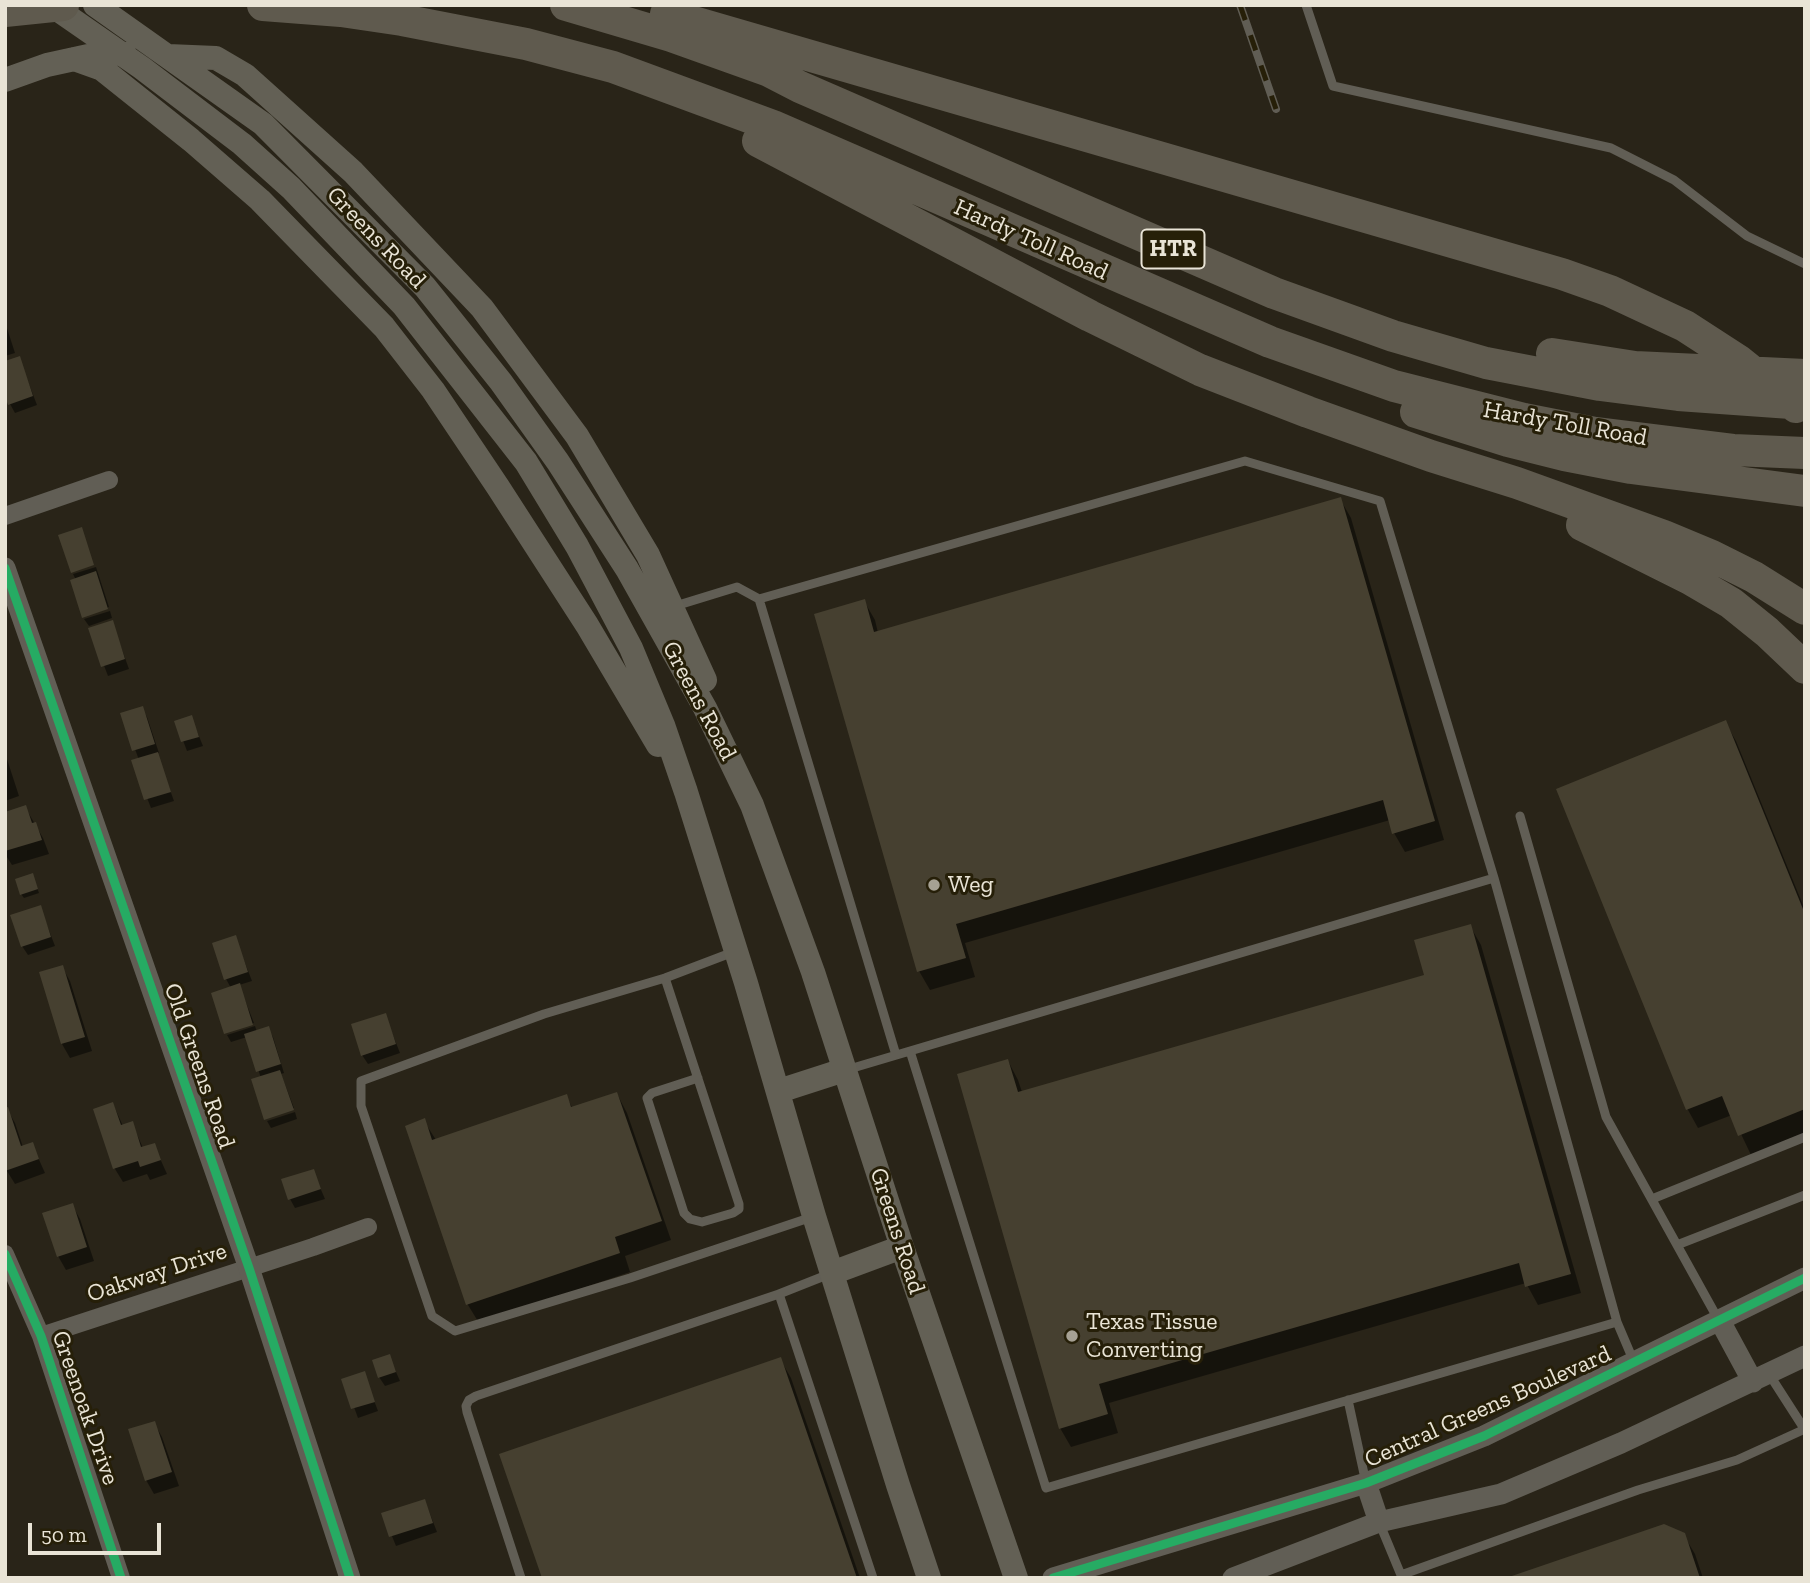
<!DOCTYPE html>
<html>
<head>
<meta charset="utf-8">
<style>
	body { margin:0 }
	#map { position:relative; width:1810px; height:1583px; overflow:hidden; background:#292418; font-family:"Zilla Slab",serif }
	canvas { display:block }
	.frame { position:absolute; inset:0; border:7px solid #e9e4d6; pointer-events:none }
	.scale { position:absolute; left:28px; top:1523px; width:133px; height:32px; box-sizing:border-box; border:4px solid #e9e4d6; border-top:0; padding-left:9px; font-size:21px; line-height:24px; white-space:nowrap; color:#e9e4d6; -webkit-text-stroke:5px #261f08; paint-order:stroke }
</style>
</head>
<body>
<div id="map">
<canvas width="1810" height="1583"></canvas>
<div class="frame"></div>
<div class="scale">50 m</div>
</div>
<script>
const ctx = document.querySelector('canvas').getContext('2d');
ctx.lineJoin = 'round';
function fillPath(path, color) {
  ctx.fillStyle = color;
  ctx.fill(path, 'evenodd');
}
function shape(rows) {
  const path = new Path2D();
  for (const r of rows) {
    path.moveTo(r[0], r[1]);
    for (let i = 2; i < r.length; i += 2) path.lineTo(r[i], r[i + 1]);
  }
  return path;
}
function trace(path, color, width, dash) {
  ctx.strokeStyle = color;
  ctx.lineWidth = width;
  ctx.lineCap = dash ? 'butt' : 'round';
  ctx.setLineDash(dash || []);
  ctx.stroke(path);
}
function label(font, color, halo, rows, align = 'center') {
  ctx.font = font + ' "Zilla Slab",serif';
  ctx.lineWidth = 6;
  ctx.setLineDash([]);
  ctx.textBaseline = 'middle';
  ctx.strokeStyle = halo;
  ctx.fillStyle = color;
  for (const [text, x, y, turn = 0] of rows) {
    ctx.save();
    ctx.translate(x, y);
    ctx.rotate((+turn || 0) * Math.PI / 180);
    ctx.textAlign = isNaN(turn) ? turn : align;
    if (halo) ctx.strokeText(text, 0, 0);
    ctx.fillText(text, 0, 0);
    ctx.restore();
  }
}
fillPath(shape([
	[5,322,15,353,5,356],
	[19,358,37,405,15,413,10,404],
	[1340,499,1351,518,1444,840,1405,852,1394,833,1390,820,965,943,975,977,930,990,919,971,864,601,875,620,878,633],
	[96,567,109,607,83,616,76,580,73,574],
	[110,611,112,618,89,626,84,619],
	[112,622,129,669,108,676,90,629],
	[142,708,147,717,159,753,157,754,174,801,151,808,133,762,139,760,122,714],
	[191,717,203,746,187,751,176,722],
	[1725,722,1736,741,1805,910,1805,1133,1751,1155,1732,1115,1698,1128,1688,1110,1558,790],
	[5,753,19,796,5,801],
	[25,807,43,838,49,854,12,865,5,854,5,814],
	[34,879,39,893,24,898,21,894],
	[40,907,55,946,28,955,22,946],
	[1470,926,1481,945,1581,1293,1538,1305,1526,1283,1109,1403,1118,1433,1071,1447,1060,1428,1008,1061,1018,1080,1022,1092,1427,976],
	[235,937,252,981,239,985,254,1023,225,1032,231,988,226,979],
	[62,967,70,981,92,1051,70,1058,62,1044],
	[385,1015,400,1053,368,1064,362,1055],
	[255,1026,257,1032,268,1028,273,1037,284,1073,281,1074,294,1108,265,1117,261,1078,247,1037,231,1042,227,1035],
	[617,1094,627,1113,671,1240,625,1256,630,1272,479,1323,468,1305,407,1127,424,1121,436,1140,566,1096,573,1109],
	[113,1104,123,1126,132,1123,143,1148,154,1145,167,1174,150,1180,147,1174,123,1182,115,1169,95,1110],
	[7,1109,15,1123,23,1147,32,1144,45,1173,15,1184,7,1171,5,1171],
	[295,1112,297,1119,271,1128,267,1121],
	[313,1171,325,1199,295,1208,290,1199],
	[72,1205,80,1219,94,1261,66,1270,58,1256],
	[389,1356,400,1381,385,1386,379,1377],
	[780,1359,791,1378,860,1578,543,1578],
	[364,1374,378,1411,358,1418,344,1380],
	[154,1423,162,1437,179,1486,154,1494,146,1480],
	[425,1501,437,1532,396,1546,383,1514],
	[1683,1534,1695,1554,1703,1578,1510,1578]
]), '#0007');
fillPath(shape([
	[20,356,33,396,8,405,5,396,5,361],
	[1341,497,1435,821,1392,834,1383,800,956,924,966,958,917,972,814,614,865,599,874,632],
	[82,527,94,565,71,573,58,535],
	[96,571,108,609,82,618,70,580],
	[113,620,125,659,101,667,88,628],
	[143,706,155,744,132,751,120,713],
	[192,715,199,737,181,742,174,721],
	[1726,720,1805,914,1805,1109,1738,1136,1722,1096,1686,1110,1556,789],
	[158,752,171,792,144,800,131,760],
	[26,805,32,823,36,822,42,840,5,851,5,812],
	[33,873,38,889,20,895,15,879],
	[41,905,51,937,21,947,10,915],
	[1471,924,1571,1274,1525,1287,1519,1263,1099,1384,1108,1414,1059,1429,957,1074,1008,1059,1018,1092,1424,975,1414,940],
	[236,935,248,972,224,980,212,943],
	[63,965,85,1037,61,1044,39,972],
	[240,983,253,1025,224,1034,211,993],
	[386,1013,396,1044,361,1056,351,1024],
	[269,1026,281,1064,256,1072,244,1034],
	[280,1070,294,1110,264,1120,251,1079],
	[617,1092,662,1221,615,1237,620,1253,466,1305,405,1126,425,1118,432,1140,567,1094,571,1107],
	[113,1102,121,1125,133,1121,141,1147,155,1143,161,1160,140,1167,138,1161,113,1169,93,1109],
	[8,1107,21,1146,33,1142,39,1159,5,1171,5,1108],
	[314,1169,321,1189,288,1200,281,1179],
	[73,1203,87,1247,57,1257,42,1213],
	[390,1354,396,1372,378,1378,372,1360],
	[781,1357,857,1578,542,1578,499,1454],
	[365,1371,375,1402,351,1409,341,1379],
	[155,1421,172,1472,145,1481,128,1429],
	[425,1499,433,1523,389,1537,381,1513],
	[1664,1524,1685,1533,1700,1578,1506,1578]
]), '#464030');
trace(shape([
	[1306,5,1333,86,1611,148,1674,180,1747,236,1805,264],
	[672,607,737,587,759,599],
	[1520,816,1606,1117,1718,1319],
	[736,951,665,978,544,1014,361,1081,361,1106,432,1316,455,1331,630,1278,812,1217],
	[665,978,739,1204,739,1209,733,1213,702,1222,690,1219,684,1213,647,1098,652,1093,698,1078],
	[910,1051,1046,1488,1617,1322,1494,878],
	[846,1070,910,1051,1494,878,1380,501,1245,461,759,599,896,1055],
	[1652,1199,1805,1137],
	[1677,1245,1805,1195],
	[832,1273,779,1294,873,1578],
	[1617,1322,1634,1362],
	[1769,1374,1805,1430],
	[1348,1400,1366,1483],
	[1379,1522,1401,1575,1638,1490,1737,1460,1805,1429],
	[521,1578,467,1412,466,1406,469,1400,476,1396,779,1294]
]), '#615e55', 9);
trace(shape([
	[5,516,109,480],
	[5,1254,41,1336,121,1578],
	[41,1336,313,1247,368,1227]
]), '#615e55', 18);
trace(shape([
	[5,568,249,1268,350,1578],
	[1720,1321,1753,1382],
	[1366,1483,1379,1522],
	[1053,1578,1366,1483,1484,1436,1805,1278],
	[1233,1578,1379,1522,1501,1494,1621,1443,1805,1356]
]), '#615e55', 21);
trace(shape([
	[51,5,142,68,242,144,291,188,404,306,526,462,577,546,631,648,663,725,686,792,746,983,814,1216,898,1485,929,1578],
	[95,5,263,124,425,287,501,382,558,462,627,569,705,708,752,805,813,972,902,1247,1016,1578],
	[168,56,216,58,245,75,353,172,482,308,577,436,648,555,705,680],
	[74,59,102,69,191,140,260,200,384,327,433,390,498,487,587,625,658,745],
	[5,80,47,65,102,53,125,54],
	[779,1091,844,1070],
	[832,1273,902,1247]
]), '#636055', 24);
trace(shape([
	[263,5,341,11,402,20,526,44,613,67,773,126,1270,342,1394,386,1524,419,1595,433,1733,450,1805,453],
	[566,5,671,36,769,71,800,87,1274,293,1393,336,1486,363,1600,385,1678,395,1805,404],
	[5,11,63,5],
	[666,14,1562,274,1610,291,1685,326,1739,361,1796,407],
	[758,141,1090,316,1200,370,1308,412,1431,456,1517,483,1664,536,1712,556,1754,577,1805,609],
	[1552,354,1635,367,1805,375],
	[1416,412,1508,441,1564,455,1631,468,1805,491],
	[1582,525,1690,579,1731,603,1767,632,1805,668]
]), '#5f5a4e', 32);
const rail = shape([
	[1240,5,1276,109]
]);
trace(rail, '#605d54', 8);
trace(rail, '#261f08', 5, [16]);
trace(shape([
	[5,568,249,1268,350,1578],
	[5,1254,41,1336,121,1578],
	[1053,1578,1366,1483,1484,1436,1805,1278]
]), '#26ab63', 9);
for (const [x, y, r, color] of [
	[934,885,7,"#a6a194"],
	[1072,1336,7,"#a6a194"]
]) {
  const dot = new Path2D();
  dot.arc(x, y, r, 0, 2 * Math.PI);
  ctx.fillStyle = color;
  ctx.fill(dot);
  trace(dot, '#261f08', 2.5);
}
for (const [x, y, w] of [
	[1173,249,63]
]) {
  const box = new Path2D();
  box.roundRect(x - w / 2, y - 19.5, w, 39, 5);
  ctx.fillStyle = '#261f08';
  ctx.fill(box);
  trace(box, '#e9e4d6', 2);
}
label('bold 23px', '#e9e4d6', null, [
	["HTR",1173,249]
]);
label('24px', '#e9e4d6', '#261f08', [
	["Greens Road",376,238,46],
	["Hardy Toll Road",1031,240,24],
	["Hardy Toll Road",1565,424,10],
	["Greens Road",699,701,62],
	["Old Greens Road",199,1066,71],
	["Greens Road",897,1231,72],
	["Oakway Drive",157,1273,-18],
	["Central Greens Boulevard",1488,1407,-24],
	["Greenoak Drive",85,1408,71]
]);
label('24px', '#e9e4d6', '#261f08', [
	["Weg",948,885],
	["Texas Tissue",1086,1322],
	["Converting",1086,1350]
], 'left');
</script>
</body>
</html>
